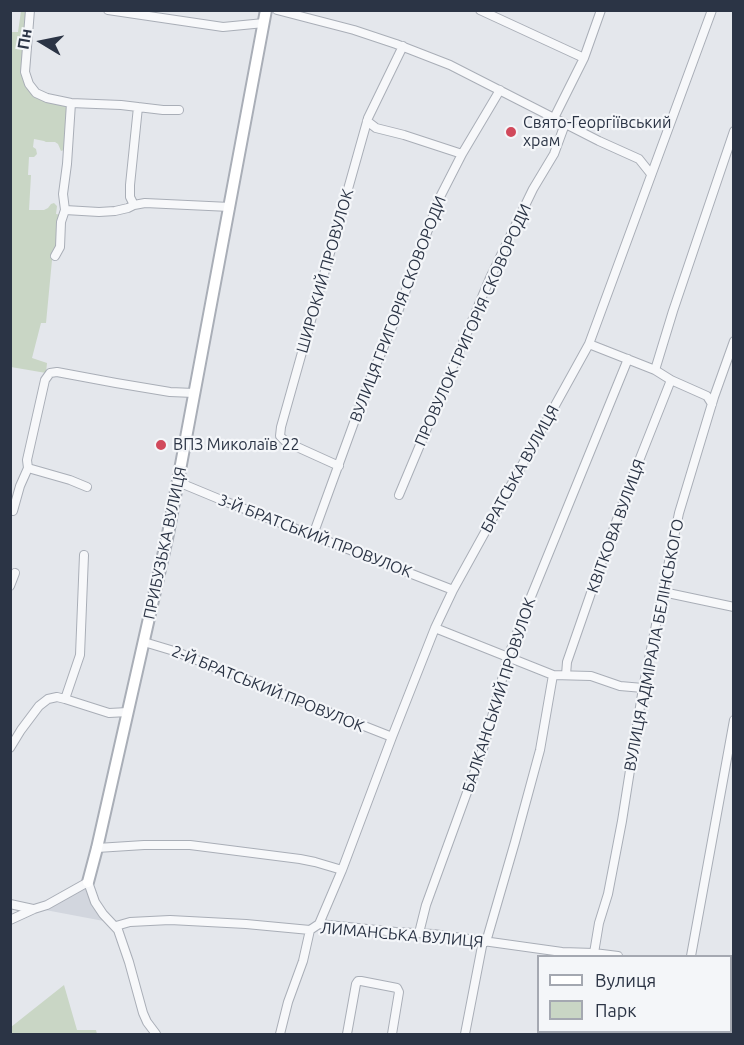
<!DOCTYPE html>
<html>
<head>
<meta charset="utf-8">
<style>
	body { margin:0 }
	#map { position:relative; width:744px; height:1045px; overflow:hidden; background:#e4e7ec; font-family:Ubuntu,sans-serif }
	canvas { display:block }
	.frame { position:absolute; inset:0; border:12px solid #2b3445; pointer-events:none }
	.legend { position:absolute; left:537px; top:955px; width:195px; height:78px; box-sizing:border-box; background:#f4f6f9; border:2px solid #a4a8b1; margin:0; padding:8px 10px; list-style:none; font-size:18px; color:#2b3445 }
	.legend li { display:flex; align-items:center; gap:12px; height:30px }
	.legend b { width:30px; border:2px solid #a4a8b1 }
	.north { position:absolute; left:12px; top:12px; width:60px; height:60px; -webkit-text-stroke:4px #f4f6f9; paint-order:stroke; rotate:280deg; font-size:16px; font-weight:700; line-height:24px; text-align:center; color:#2b3445 }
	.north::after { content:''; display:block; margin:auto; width:21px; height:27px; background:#2b3445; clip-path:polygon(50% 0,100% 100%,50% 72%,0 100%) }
</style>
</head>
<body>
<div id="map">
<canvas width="744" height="1045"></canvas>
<div class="frame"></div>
<ul class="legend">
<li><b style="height:8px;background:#fff"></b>Вулиця</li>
<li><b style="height:16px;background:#c9d6c5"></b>Парк</li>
</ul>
<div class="north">Пн</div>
</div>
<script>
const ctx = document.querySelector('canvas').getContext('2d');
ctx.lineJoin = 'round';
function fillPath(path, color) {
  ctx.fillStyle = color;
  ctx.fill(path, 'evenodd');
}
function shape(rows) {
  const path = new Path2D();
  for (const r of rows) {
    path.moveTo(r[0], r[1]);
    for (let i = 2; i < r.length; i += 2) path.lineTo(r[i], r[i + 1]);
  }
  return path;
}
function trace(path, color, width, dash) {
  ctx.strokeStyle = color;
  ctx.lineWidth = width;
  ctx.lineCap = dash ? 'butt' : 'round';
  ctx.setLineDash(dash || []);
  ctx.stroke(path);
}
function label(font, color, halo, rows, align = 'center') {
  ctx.font = font + ' Ubuntu,sans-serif';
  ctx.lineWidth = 4.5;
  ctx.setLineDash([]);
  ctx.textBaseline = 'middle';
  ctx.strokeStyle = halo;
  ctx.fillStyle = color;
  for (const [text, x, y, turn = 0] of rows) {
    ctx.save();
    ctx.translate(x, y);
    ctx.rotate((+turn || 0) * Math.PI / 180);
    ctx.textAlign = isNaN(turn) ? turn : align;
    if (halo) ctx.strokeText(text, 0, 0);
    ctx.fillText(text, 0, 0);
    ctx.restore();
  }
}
fillPath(shape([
	[85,886,109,922,40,909]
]), '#d2d6de');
fillPath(shape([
	[21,11,28,11,24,67,30,88,67,104,64,150,61,151,58,144,55,142,46,142,44,141,34,139,33,147,36,149,37,154,34,157,29,157,28,175,31,175,29,210,44,210,48,208,51,204,54,203,57,206,56,214,61,215,58,238,52,260,46,323,41,323,32,358,47,363,46,373,11,367,11,32,18,32],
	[64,985,77,1030,96,1030,97,1034,11,1034,11,1027]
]), '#c9d6c5');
const street = shape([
	[30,10,25,72,29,84,36,93,47,98,71,103,121,105,163,110,179,110],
	[108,10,223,27,264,23],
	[277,10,354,30,396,44,450,65,599,141,639,159,651,174],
	[480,10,584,58],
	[554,118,584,58,601,10],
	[367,121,376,128,404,135,462,154],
	[134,205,130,197,130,185,138,107],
	[65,210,99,212,115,211,128,208,134,205,145,203,230,207],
	[55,256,60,247,61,222,65,210,63,194,67,164,71,103],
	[589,344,655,370,671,380,707,396,712,404],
	[655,370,673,311,734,131],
	[339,466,286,442,280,436,281,427,368,118,403,46],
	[28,468,70,480,87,487],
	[178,482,219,499,453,590],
	[399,495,490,278,533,189,554,154,565,124],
	[13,511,20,486,28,468,27,460,45,380,50,373,57,372,116,383,170,392,194,393],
	[313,535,368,384,395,320,440,197,462,154,500,90],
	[10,586,15,573],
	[663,592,734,607],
	[435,628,553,675,591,676,620,686,643,688],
	[144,642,174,651,392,737],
	[566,675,567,662,600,567,629,486,671,380],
	[65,699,80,655,84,555],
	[10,748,21,730,39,706,48,699,57,697,65,699,109,713,128,712],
	[97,848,144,845,190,845,300,859,315,862,342,870],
	[10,904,33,909],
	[10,920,34,909,47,905,88,882,95,902,103,914,118,930,129,962,143,1013,147,1022,156,1034],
	[319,924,342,870,392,737,435,628,453,590,589,344,712,10],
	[116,926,130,922,170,920,246,924,310,930,319,924,396,932,433,934,562,952,594,953,618,956],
	[419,933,426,905,485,743,508,657,528,604,628,359],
	[486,942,515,842,540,750,553,675],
	[594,953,599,923,608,894,622,821,643,688,679,513,714,397,734,341],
	[691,956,734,720],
	[730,979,734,979],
	[280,1034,288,1002,303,961,310,930],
	[347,1034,356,984,358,981,361,981,397,988,399,992,392,1034],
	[465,1034,483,941]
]);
const secondary = shape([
	[88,882,97,848,168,534,266,10]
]);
trace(street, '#a9aeb7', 10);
trace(secondary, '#a9aeb7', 14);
trace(street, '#f7f8fa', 8);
trace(secondary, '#fff', 10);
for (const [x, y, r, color] of [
	[511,132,6,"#d1495b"],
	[161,445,6,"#d1495b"]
]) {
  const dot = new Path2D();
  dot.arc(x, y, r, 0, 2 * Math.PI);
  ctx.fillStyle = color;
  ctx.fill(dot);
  trace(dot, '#f4f6f9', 2);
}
label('16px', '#2b3445', '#f4f6f9', [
	["Свято-Георгіївський",523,123],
	["храм",523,141],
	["ВПЗ Миколаїв 22",173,445]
], 'left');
label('16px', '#2b3445', '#f4f6f9', [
	["ШИРОКИЙ ПРОВУЛОК",325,271,-74],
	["ВУЛИЦЯ ГРИГОРІЯ СКОВОРОДИ",398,309,-69],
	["ПРОВУЛОК ГРИГОРІЯ СКОВОРОДИ",473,325,-66],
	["БРАТСЬКА ВУЛИЦЯ",520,469,-61],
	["КВІТКОВА ВУЛИЦЯ",616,526,-70],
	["3-Й БРАТСЬКИЙ ПРОВУЛОК",315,536,21],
	["ПРИБУЗЬКА ВУЛИЦЯ",165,543,-78],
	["ВУЛИЦЯ АДМІРАЛА БЕЛІНСЬКОГО",654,645,-79],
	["2-Й БРАТСЬКИЙ ПРОВУЛОК",268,689,22],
	["БАЛКАНСЬКИЙ ПРОВУЛОК",499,695,-72],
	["ЛИМАНСЬКА ВУЛИЦЯ",402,935,5]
]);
</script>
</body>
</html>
